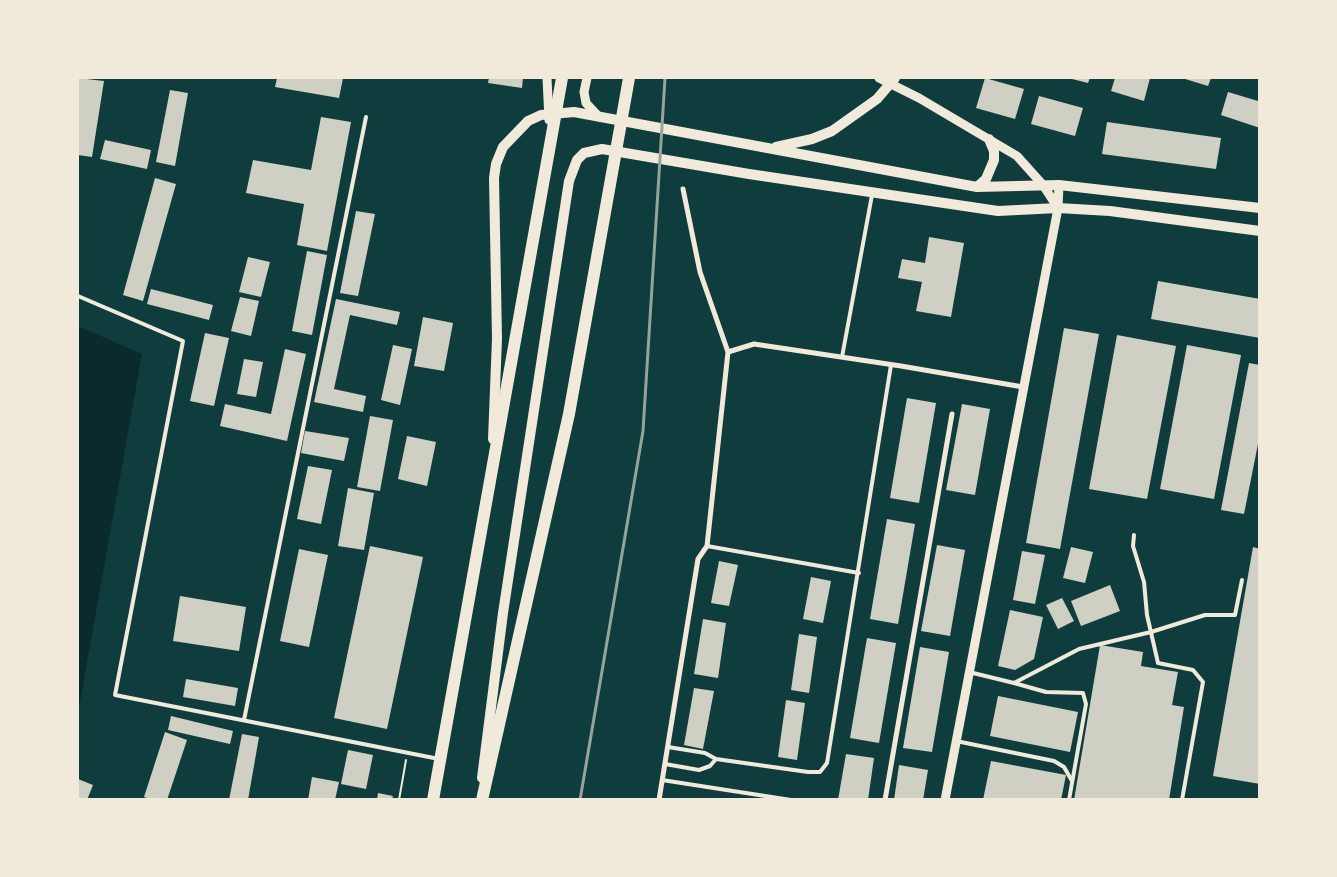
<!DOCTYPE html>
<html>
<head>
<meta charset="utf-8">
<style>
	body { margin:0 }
	#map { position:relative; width:1337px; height:877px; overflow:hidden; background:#0f3d3e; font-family:"Noto Serif",serif }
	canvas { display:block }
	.frame { position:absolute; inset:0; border:79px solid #f1e9da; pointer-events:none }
</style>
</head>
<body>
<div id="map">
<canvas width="1337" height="877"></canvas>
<div class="frame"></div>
</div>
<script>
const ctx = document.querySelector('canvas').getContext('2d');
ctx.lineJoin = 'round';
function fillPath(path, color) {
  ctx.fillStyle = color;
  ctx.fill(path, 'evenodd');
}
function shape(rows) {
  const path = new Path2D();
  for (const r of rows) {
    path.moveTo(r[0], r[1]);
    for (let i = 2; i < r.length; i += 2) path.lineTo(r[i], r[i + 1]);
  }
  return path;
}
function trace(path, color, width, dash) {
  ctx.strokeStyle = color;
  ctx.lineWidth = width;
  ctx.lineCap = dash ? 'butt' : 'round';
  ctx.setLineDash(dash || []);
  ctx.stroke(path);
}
fillPath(shape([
	[78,326,142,354,78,713]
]), '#0a2a2b');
fillPath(shape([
	[78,78,104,81,92,157,78,155],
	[277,78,343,78,339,98,275,87],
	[489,78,523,78,522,88,488,83],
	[985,78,1024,89,1015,119,976,108],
	[1068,78,1090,78,1088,83],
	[1115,78,1150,78,1144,101,1111,91],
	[1182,78,1211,78,1208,86],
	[170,90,188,93,175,166,156,162],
	[1228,92,1258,101,1260,97,1260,128,1221,115],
	[1039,96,1083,108,1075,136,1031,124],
	[321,117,351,122,327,251,297,245,304,204,246,193,253,160,311,170],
	[1107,122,1221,138,1216,169,1102,154],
	[105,140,151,150,147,169,100,159],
	[155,178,176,184,143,301,123,295],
	[356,211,375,214,358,296,340,293],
	[929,237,964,243,951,317,916,311,922,282,898,278,902,259,925,263],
	[307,251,327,255,312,335,292,331],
	[248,257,270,262,261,297,239,292],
	[1158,281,1260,299,1260,338,1151,319],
	[151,289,213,305,209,320,147,304],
	[240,297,259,301,251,336,231,331],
	[336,299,400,312,397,325,350,315,334,389,366,396,363,412,314,402],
	[423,317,453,323,444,371,414,366],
	[1064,328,1099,334,1060,549,1026,543],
	[205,333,229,338,214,406,190,401],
	[1117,335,1176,346,1147,499,1089,489],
	[393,345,412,349,400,405,381,400],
	[1187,345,1241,355,1214,499,1160,489],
	[285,349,306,354,287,441,220,426,225,404,271,414],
	[244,359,263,362,256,397,237,394],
	[1249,363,1260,365,1260,434,1244,514,1221,510],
	[907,398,936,403,919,503,890,498],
	[962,404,990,409,975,495,946,490],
	[370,416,393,420,380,491,357,487],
	[305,431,349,438,344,461,301,453],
	[407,436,436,442,427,486,398,479],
	[308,466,332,470,321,524,297,519],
	[348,488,374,493,364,550,338,546],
	[887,519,915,524,898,624,870,619],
	[937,545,965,550,950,636,921,631],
	[370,546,423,557,387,729,334,718],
	[1071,547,1093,552,1085,583,1063,578],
	[1253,547,1260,549,1260,784,1213,776],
	[299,549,328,555,309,647,280,641],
	[1022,551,1045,555,1035,604,1013,600],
	[719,561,738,565,729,606,711,603],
	[811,577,831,581,823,623,803,619],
	[1110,585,1120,611,1081,626,1071,601],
	[180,596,246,607,239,651,173,641],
	[1062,598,1074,621,1058,629,1046,605],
	[1010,610,1043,617,1034,659,1015,670,998,666],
	[703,619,726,623,718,678,694,674],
	[799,634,817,637,809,693,791,690],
	[867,638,896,643,879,743,850,738],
	[1100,645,1143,652,1141,666,1178,672,1172,705,1184,707,1169,800,1074,800],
	[920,647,949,652,932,752,903,748],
	[186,679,238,688,235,706,183,697],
	[694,688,714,691,703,749,684,745],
	[998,696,1078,712,1070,752,990,736],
	[786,700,805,703,797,760,778,757],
	[171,716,233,731,230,744,168,730],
	[165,732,187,740,167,800,152,800,144,797],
	[242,734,259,737,248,800,229,800],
	[348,750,373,755,366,789,341,784],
	[846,754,874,758,868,800,838,800],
	[991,761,1066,775,1061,800,983,800],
	[899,765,928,770,923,800,894,800],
	[312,777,339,782,335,800,308,800],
	[78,779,93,785,87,800,78,800],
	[378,793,393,796,392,800,377,800]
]), '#cfcfc3');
trace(shape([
	[399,800,406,760]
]), '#f1e9da', 2);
trace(shape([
	[78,296,183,341,115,695,439,759],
	[842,357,872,195],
	[1134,535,1133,546,1144,582,1147,615,1158,663,1193,670,1203,682,1182,800],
	[707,546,859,573],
	[969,672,1014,683,1079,649,1151,632,1205,615,1235,615,1242,580],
	[1014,683,1046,692,1083,693,1086,704,1069,800],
	[244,720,366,117],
	[956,741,1054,761,1064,767,1072,781],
	[668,747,705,753,716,759,808,772,820,772,827,763,891,365],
	[665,764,699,770,710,766,716,759],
	[662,780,791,800]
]), '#f1e9da', 4);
trace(shape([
	[728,352,754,344,901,366,1023,387],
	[659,800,698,559,707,546,728,352,700,272,683,189],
	[885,800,952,414]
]), '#f1e9da', 5);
trace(shape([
	[547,78,549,120],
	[587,78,584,92,586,103,599,117],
	[879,78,919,98,1017,156,1043,185,1058,208],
	[945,800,1058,208,1059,185]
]), '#f1e9da', 9);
trace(shape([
	[776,147,812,139,832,131,877,99,895,78],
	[977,187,986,179,994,160,994,151,989,139],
	[493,439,497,339,494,178,496,164,503,147,528,121,541,115,574,112,977,187,1059,185,1260,208],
	[482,778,503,613,569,181,577,160,584,153,602,149,749,174,998,211,1058,208,1110,211,1260,231]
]), '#f1e9da', 10);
trace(shape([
	[433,800,562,78],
	[482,800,569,414,629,78]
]), '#f1e9da', 12);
trace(shape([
	[580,800,643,431,665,78]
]), '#97a49c', 3);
</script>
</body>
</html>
